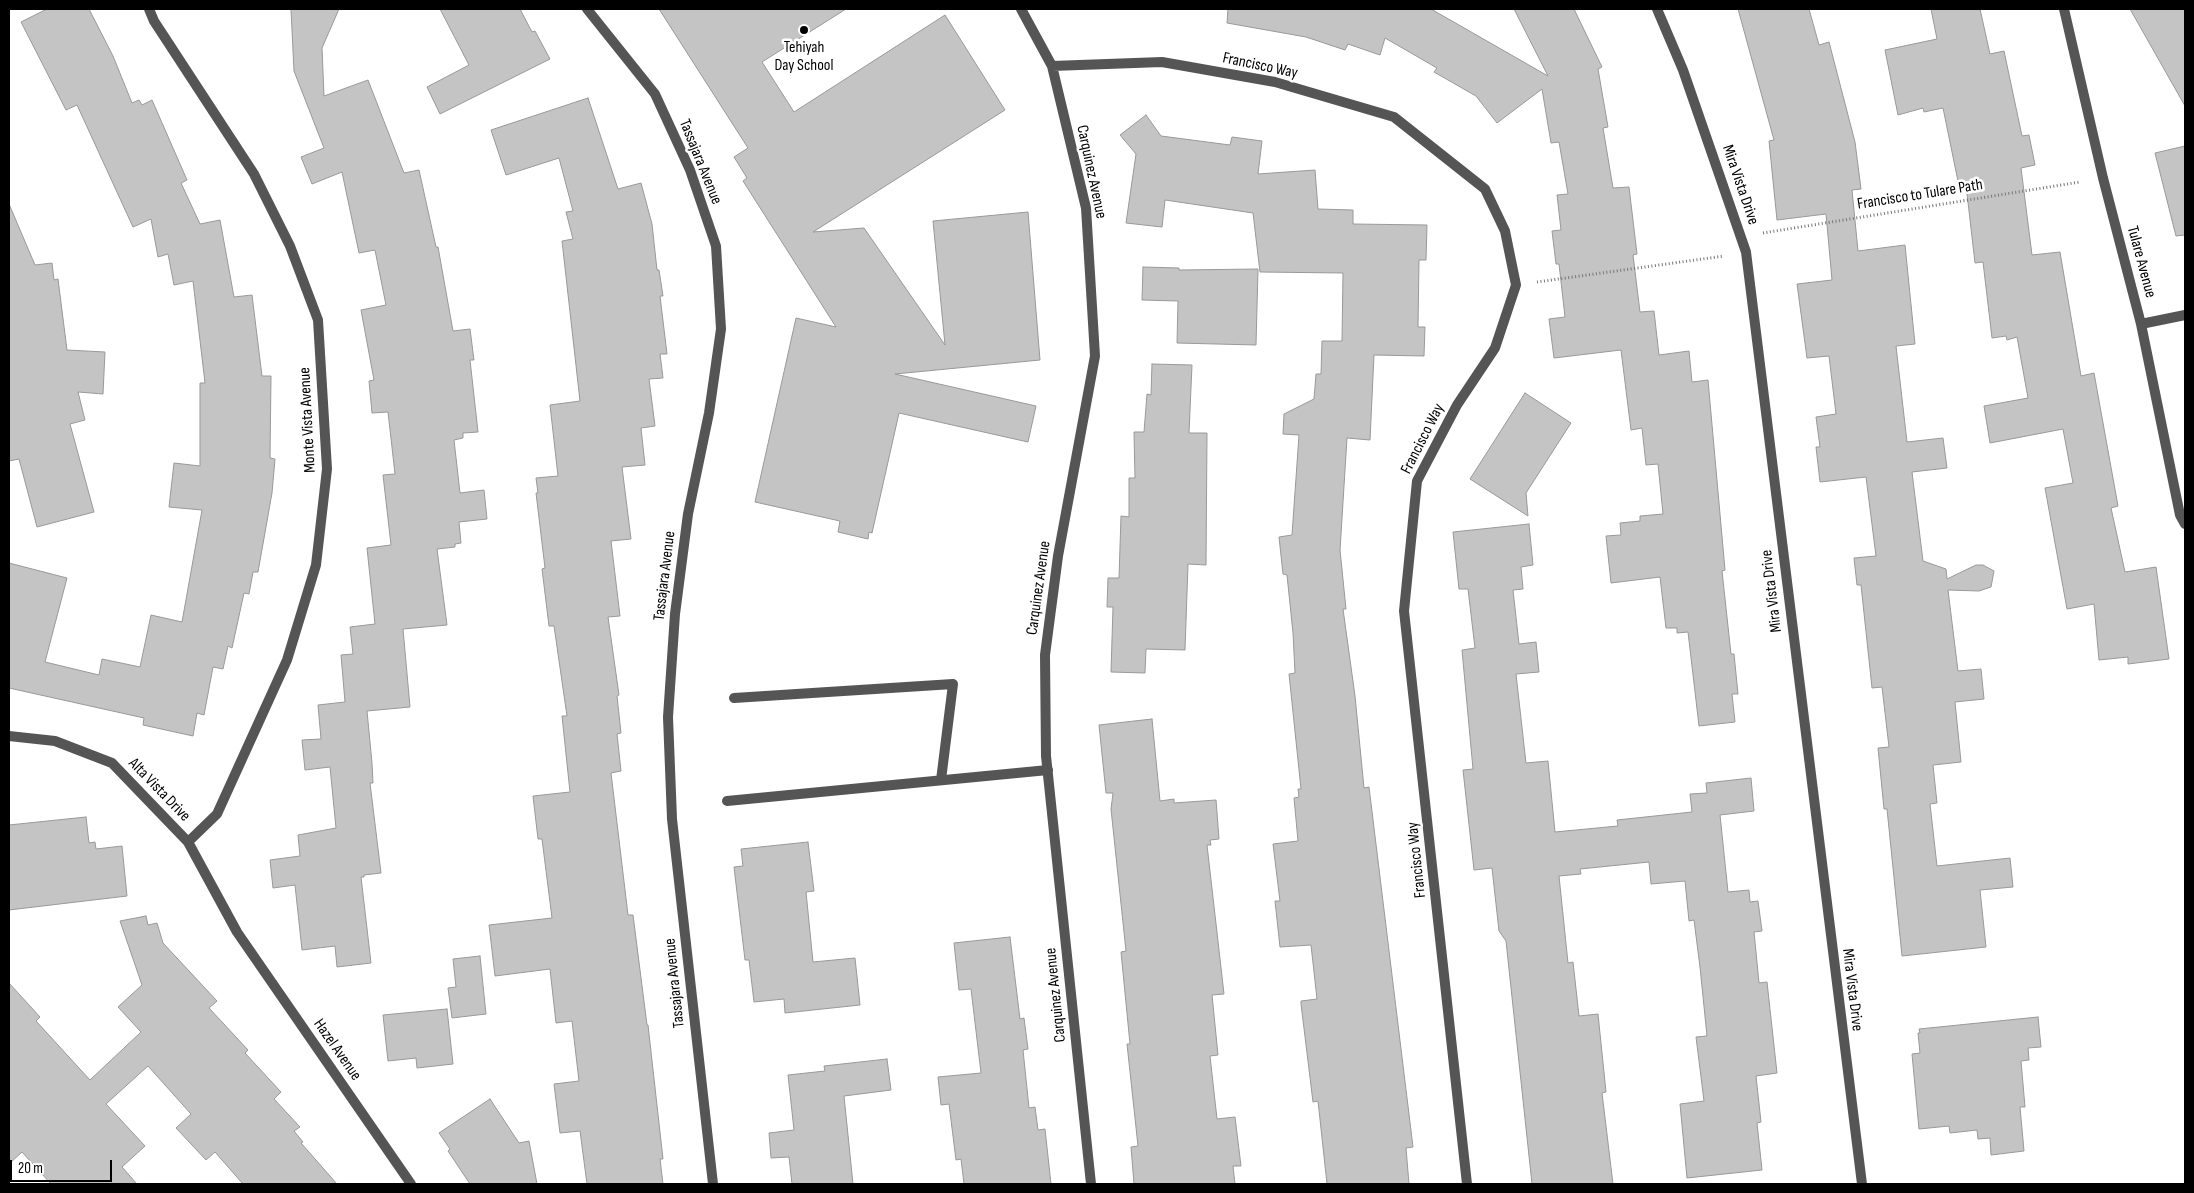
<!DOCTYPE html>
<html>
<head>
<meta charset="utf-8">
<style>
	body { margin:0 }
	#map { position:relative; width:2194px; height:1193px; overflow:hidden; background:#fff; font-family:"Sofia Sans Condensed",sans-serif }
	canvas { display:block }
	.frame { position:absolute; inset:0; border:10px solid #000; pointer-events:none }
	.scale { position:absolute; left:10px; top:1160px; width:102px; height:22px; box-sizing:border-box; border:2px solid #000; border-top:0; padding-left:6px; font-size:15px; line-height:18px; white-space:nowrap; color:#000; -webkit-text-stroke:4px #fff; paint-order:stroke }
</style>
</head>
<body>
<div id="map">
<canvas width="2194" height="1193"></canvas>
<div class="frame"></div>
<div class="scale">20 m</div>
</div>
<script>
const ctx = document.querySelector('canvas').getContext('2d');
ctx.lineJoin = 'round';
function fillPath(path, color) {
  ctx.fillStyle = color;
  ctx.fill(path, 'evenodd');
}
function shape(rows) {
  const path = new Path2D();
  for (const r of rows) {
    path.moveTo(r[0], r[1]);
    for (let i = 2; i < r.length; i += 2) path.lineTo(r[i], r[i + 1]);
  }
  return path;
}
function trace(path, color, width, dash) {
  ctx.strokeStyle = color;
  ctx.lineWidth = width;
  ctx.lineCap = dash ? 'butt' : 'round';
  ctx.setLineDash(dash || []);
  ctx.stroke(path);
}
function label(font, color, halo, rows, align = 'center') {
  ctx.font = font + ' "Sofia Sans Condensed",sans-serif';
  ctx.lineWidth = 5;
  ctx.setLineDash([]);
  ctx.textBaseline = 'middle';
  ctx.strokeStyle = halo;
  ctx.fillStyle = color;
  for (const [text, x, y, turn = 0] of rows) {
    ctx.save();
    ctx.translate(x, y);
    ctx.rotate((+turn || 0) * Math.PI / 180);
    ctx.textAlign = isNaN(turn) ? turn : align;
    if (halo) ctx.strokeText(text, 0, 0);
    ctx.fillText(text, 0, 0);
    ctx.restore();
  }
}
const building = shape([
	[47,9,89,9,113,56,132,103,139,100,142,105,152,100,187,180,181,183,200,224,220,220,234,297,252,295,262,376,271,376,270,458,275,459,272,493,258,572,253,572,249,594,244,593,232,648,228,646,223,669,213,667,204,715,197,713,193,736,143,725,144,718,9,688,9,563,67,578,45,662,99,675,102,659,140,667,151,615,182,622,202,510,169,507,174,463,200,466,200,383,205,383,193,281,174,285,168,254,158,257,151,219,133,227,77,105,66,110,21,22,47,9],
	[291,9,339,9,322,48,324,96,368,80,404,173,419,170,436,247,438,247,453,331,470,329,474,360,470,360,478,432,463,433,463,438,454,440,460,493,484,490,487,519,459,522,461,543,455,544,455,547,437,549,447,625,403,629,410,707,367,711,372,763,373,783,370,783,381,873,364,875,364,877,361,877,371,963,337,967,335,946,302,950,295,885,273,888,270,860,300,856,298,835,336,828,330,767,305,770,302,740,321,739,318,705,345,702,341,655,353,654,350,627,375,624,367,548,391,545,383,475,395,474,388,412,372,413,369,381,374,380,361,310,386,305,375,250,359,253,342,172,312,184,301,157,324,148,294,71,291,9],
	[440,9,520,9,532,32,535,31,550,59,440,114,427,87,469,65,440,9],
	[659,9,846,9,762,62,794,112,945,15,1005,110,813,232,864,228,945,345,933,221,1028,212,1040,360,895,374,1036,406,1028,442,899,413,872,533,869,532,868,539,838,532,840,521,755,502,796,318,836,327,743,181,747,178,734,157,748,148,659,9],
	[1228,9,1431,9,1548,76,1514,9,1574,9,1602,67,1598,69,1608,127,1603,128,1613,188,1629,187,1637,254,1633,255,1640,312,1654,311,1659,355,1689,351,1692,382,1708,380,1725,570,1722,571,1731,654,1734,654,1738,694,1732,694,1735,722,1699,726,1688,632,1677,633,1677,628,1666,628,1660,577,1611,583,1606,536,1621,535,1620,523,1640,521,1640,516,1663,514,1658,464,1646,465,1642,428,1631,430,1621,350,1554,358,1549,319,1565,317,1559,264,1556,264,1552,231,1561,230,1557,195,1568,194,1559,142,1551,143,1542,89,1497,123,1476,96,1434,72,1437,68,1385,38,1380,55,1348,44,1345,50,1306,37,1227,23,1228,9],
	[1738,9,1809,9,1819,45,1829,42,1855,142,1861,189,1852,190,1858,251,1905,245,1915,344,1896,346,1907,442,1943,438,1947,468,1912,472,1923,561,1946,569,1947,579,1976,565,1983,565,1994,571,1991,587,1979,591,1948,590,1958,671,1981,669,1984,699,1955,702,1961,762,1933,765,1937,803,1930,804,1937,866,2010,858,2013,887,1980,890,1986,947,1902,956,1887,809,1884,809,1878,748,1889,747,1882,687,1872,688,1861,585,1857,585,1854,558,1876,556,1866,477,1820,482,1816,447,1820,447,1816,417,1836,414,1829,356,1807,358,1797,284,1832,280,1826,214,1777,220,1769,141,1774,140,1738,9],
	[1931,9,1980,9,1990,54,2004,51,2022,136,2029,135,2035,165,2021,168,2032,255,2060,252,2081,376,2094,373,2118,506,2111,508,2125,572,2156,567,2169,659,2128,664,2128,657,2099,660,2094,604,2067,609,2045,488,2073,483,2063,429,1990,443,1984,406,2028,398,2017,337,2007,340,2006,336,1992,338,1983,262,1975,263,1966,185,1959,186,1943,108,1924,112,1923,108,1898,115,1885,50,1937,39,1931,9],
	[2130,9,2185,9,2185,106,2130,9],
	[588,98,618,189,641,183,652,224,657,270,659,270,663,296,660,296,667,354,660,354,663,378,649,379,655,426,641,428,645,465,622,467,631,539,611,541,620,616,608,617,619,695,617,696,621,733,617,734,621,771,611,773,628,915,633,915,647,1025,648,1025,663,1159,660,1159,663,1184,587,1184,580,1131,560,1133,554,1084,579,1081,572,1021,556,1023,550,969,495,976,489,925,552,918,542,839,538,839,533,796,570,792,562,716,567,716,554,626,549,626,542,569,545,568,536,493,538,493,536,478,558,476,550,405,580,401,562,241,573,239,566,212,573,211,559,158,506,175,491,130,588,98],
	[1146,115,1161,136,1230,145,1232,137,1262,141,1258,174,1315,170,1318,209,1353,210,1353,224,1427,225,1426,260,1419,260,1418,327,1425,327,1424,356,1374,355,1370,440,1347,438,1340,550,1346,609,1343,609,1355,696,1364,788,1369,787,1413,1147,1406,1148,1409,1184,1327,1184,1318,1101,1313,1102,1301,1004,1301,1001,1317,999,1311,945,1280,947,1275,901,1280,901,1273,844,1298,841,1294,798,1299,797,1298,789,1301,789,1289,674,1295,673,1293,633,1287,575,1283,574,1279,537,1292,535,1299,435,1283,434,1284,414,1314,399,1316,374,1321,374,1322,341,1342,341,1343,273,1260,272,1253,213,1165,200,1162,227,1126,223,1136,154,1120,135,1146,115],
	[2185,146,2185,235,2176,236,2155,153,2185,146],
	[9,204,35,265,52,263,54,280,58,279,67,350,105,352,103,394,78,392,85,420,70,424,94,512,37,527,19,459,9,461,9,204],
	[1143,267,1179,268,1179,270,1258,269,1256,345,1177,343,1178,301,1142,300,1143,267],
	[1152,364,1192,365,1189,433,1207,433,1206,565,1188,564,1185,650,1146,649,1145,673,1111,672,1113,607,1107,607,1108,578,1119,578,1121,516,1129,517,1129,478,1135,478,1134,432,1144,432,1147,394,1151,395,1152,364],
	[1525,393,1571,423,1526,493,1528,516,1470,479,1525,393],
	[1529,524,1533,565,1521,567,1523,589,1513,590,1519,644,1536,642,1539,672,1516,674,1526,763,1548,761,1555,832,1618,826,1617,820,1692,812,1690,794,1707,793,1706,783,1751,778,1754,811,1720,815,1728,892,1749,890,1750,902,1758,901,1762,931,1754,932,1759,983,1767,982,1777,1073,1756,1076,1761,1122,1757,1123,1762,1170,1687,1178,1680,1104,1704,1101,1696,1037,1707,1036,1700,967,1694,920,1689,921,1685,881,1651,884,1649,862,1580,869,1581,874,1559,876,1568,963,1573,962,1579,1016,1598,1014,1606,1092,1602,1093,1613,1184,1532,1184,1506,941,1499,931,1492,868,1474,870,1463,770,1473,769,1462,650,1475,648,1468,589,1459,589,1453,532,1529,524],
	[1152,719,1160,801,1174,799,1174,803,1216,800,1219,839,1210,840,1211,845,1207,845,1224,994,1212,995,1218,1055,1210,1056,1217,1119,1235,1117,1241,1166,1233,1166,1235,1184,1134,1184,1131,1147,1138,1146,1127,1044,1130,1044,1121,952,1126,951,1111,809,1113,793,1106,793,1099,725,1152,719],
	[86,817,89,843,95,842,96,849,122,846,127,896,9,910,9,825,86,817],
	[808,842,814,891,806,892,813,962,855,958,860,1005,785,1013,784,999,754,1002,749,960,745,960,734,867,743,866,741,849,808,842],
	[146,916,148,925,157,923,163,943,217,1001,209,1008,248,1050,245,1053,281,1092,274,1099,300,1127,294,1131,303,1142,301,1143,337,1184,243,1184,215,1152,206,1160,176,1128,191,1114,148,1066,106,1104,145,1146,122,1167,137,1184,51,1184,22,1152,9,1164,9,983,40,1017,36,1021,90,1080,141,1032,118,1007,142,985,120,921,146,916],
	[1010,937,1020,1019,1024,1018,1028,1049,1023,1050,1029,1108,1035,1107,1038,1130,1045,1129,1051,1184,964,1184,961,1159,956,1160,949,1104,941,1105,938,1077,981,1073,971,989,959,990,954,943,1010,937],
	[480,956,486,1014,452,1018,448,988,456,987,453,959,480,956],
	[447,1009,453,1064,417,1068,416,1058,388,1061,383,1015,447,1009],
	[2038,1017,2041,1047,2028,1048,2029,1060,2021,1061,2025,1107,2020,1107,2024,1151,1991,1155,1990,1138,1978,1139,1977,1130,1950,1133,1949,1126,1919,1129,1912,1054,1920,1053,1918,1033,1920,1033,1919,1029,2038,1017],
	[887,1059,891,1090,844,1096,853,1184,792,1184,789,1157,771,1158,769,1133,794,1130,788,1075,825,1071,824,1066,887,1059],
	[490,1099,519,1143,529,1141,537,1184,470,1184,448,1151,450,1149,439,1133,490,1099]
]);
fillPath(building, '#c4c4c4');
trace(building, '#999', 1);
trace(shape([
	[1763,233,2080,182],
	[1537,282,1724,256]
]), '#777', 3, [1, 2.5]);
trace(shape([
	[734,698,953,684,941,780],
	[727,801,1048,770]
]), '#555', 10);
trace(shape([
	[149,9,154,21,254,174,290,246,318,320,327,469,316,565,287,660,217,814,188,842],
	[587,9,655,94,690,170,716,246,721,329,709,413,688,514,675,614,668,717,672,819,713,1184],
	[1021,9,1052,66,1086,208,1095,356,1058,556,1045,655,1046,756,1091,1184],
	[1657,9,1683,70,1746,252,1862,1184],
	[2064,9,2103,178,2141,324,2180,515,2185,524],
	[1052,66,1162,62,1275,82,1394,117,1485,189,1505,231,1516,285,1495,348,1457,405,1417,481,1404,611,1467,1184],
	[2141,324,2185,315],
	[9,736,55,741,112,763,188,842,237,932,411,1184]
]), '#555', 10);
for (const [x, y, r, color] of [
	[804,30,5,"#000"]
]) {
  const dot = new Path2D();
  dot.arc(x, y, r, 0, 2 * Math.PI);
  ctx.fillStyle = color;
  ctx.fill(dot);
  trace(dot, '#fff', 2);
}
label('16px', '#000', '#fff', [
	["Tehiyah",804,48],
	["Day School",804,66]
]);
label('16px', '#000', '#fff', [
	["Francisco Way",1260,66,12],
	["Tassajara Avenue",700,162,68],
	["Carquinez Avenue",1091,172,78],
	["Mira Vista Drive",1740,185,71],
	["Francisco to Tulare Path",1920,195,-9],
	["Tulare Avenue",2141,262,75],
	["Monte Vista Avenue",308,420,-93],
	["Francisco Way",1423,439,-63],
	["Tassajara Avenue",665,576,-83],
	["Carquinez Avenue",1039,588,-82],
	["Mira Vista Drive",1772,591,-97],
	["Alta Vista Drive",159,790,46],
	["Francisco Way",1417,860,-96],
	["Tassajara Avenue",675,983,-96],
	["Mira Vista Drive",1852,990,83],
	["Carquinez Avenue",1056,995,-96],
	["Hazel Avenue",337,1050,55]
]);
</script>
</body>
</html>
